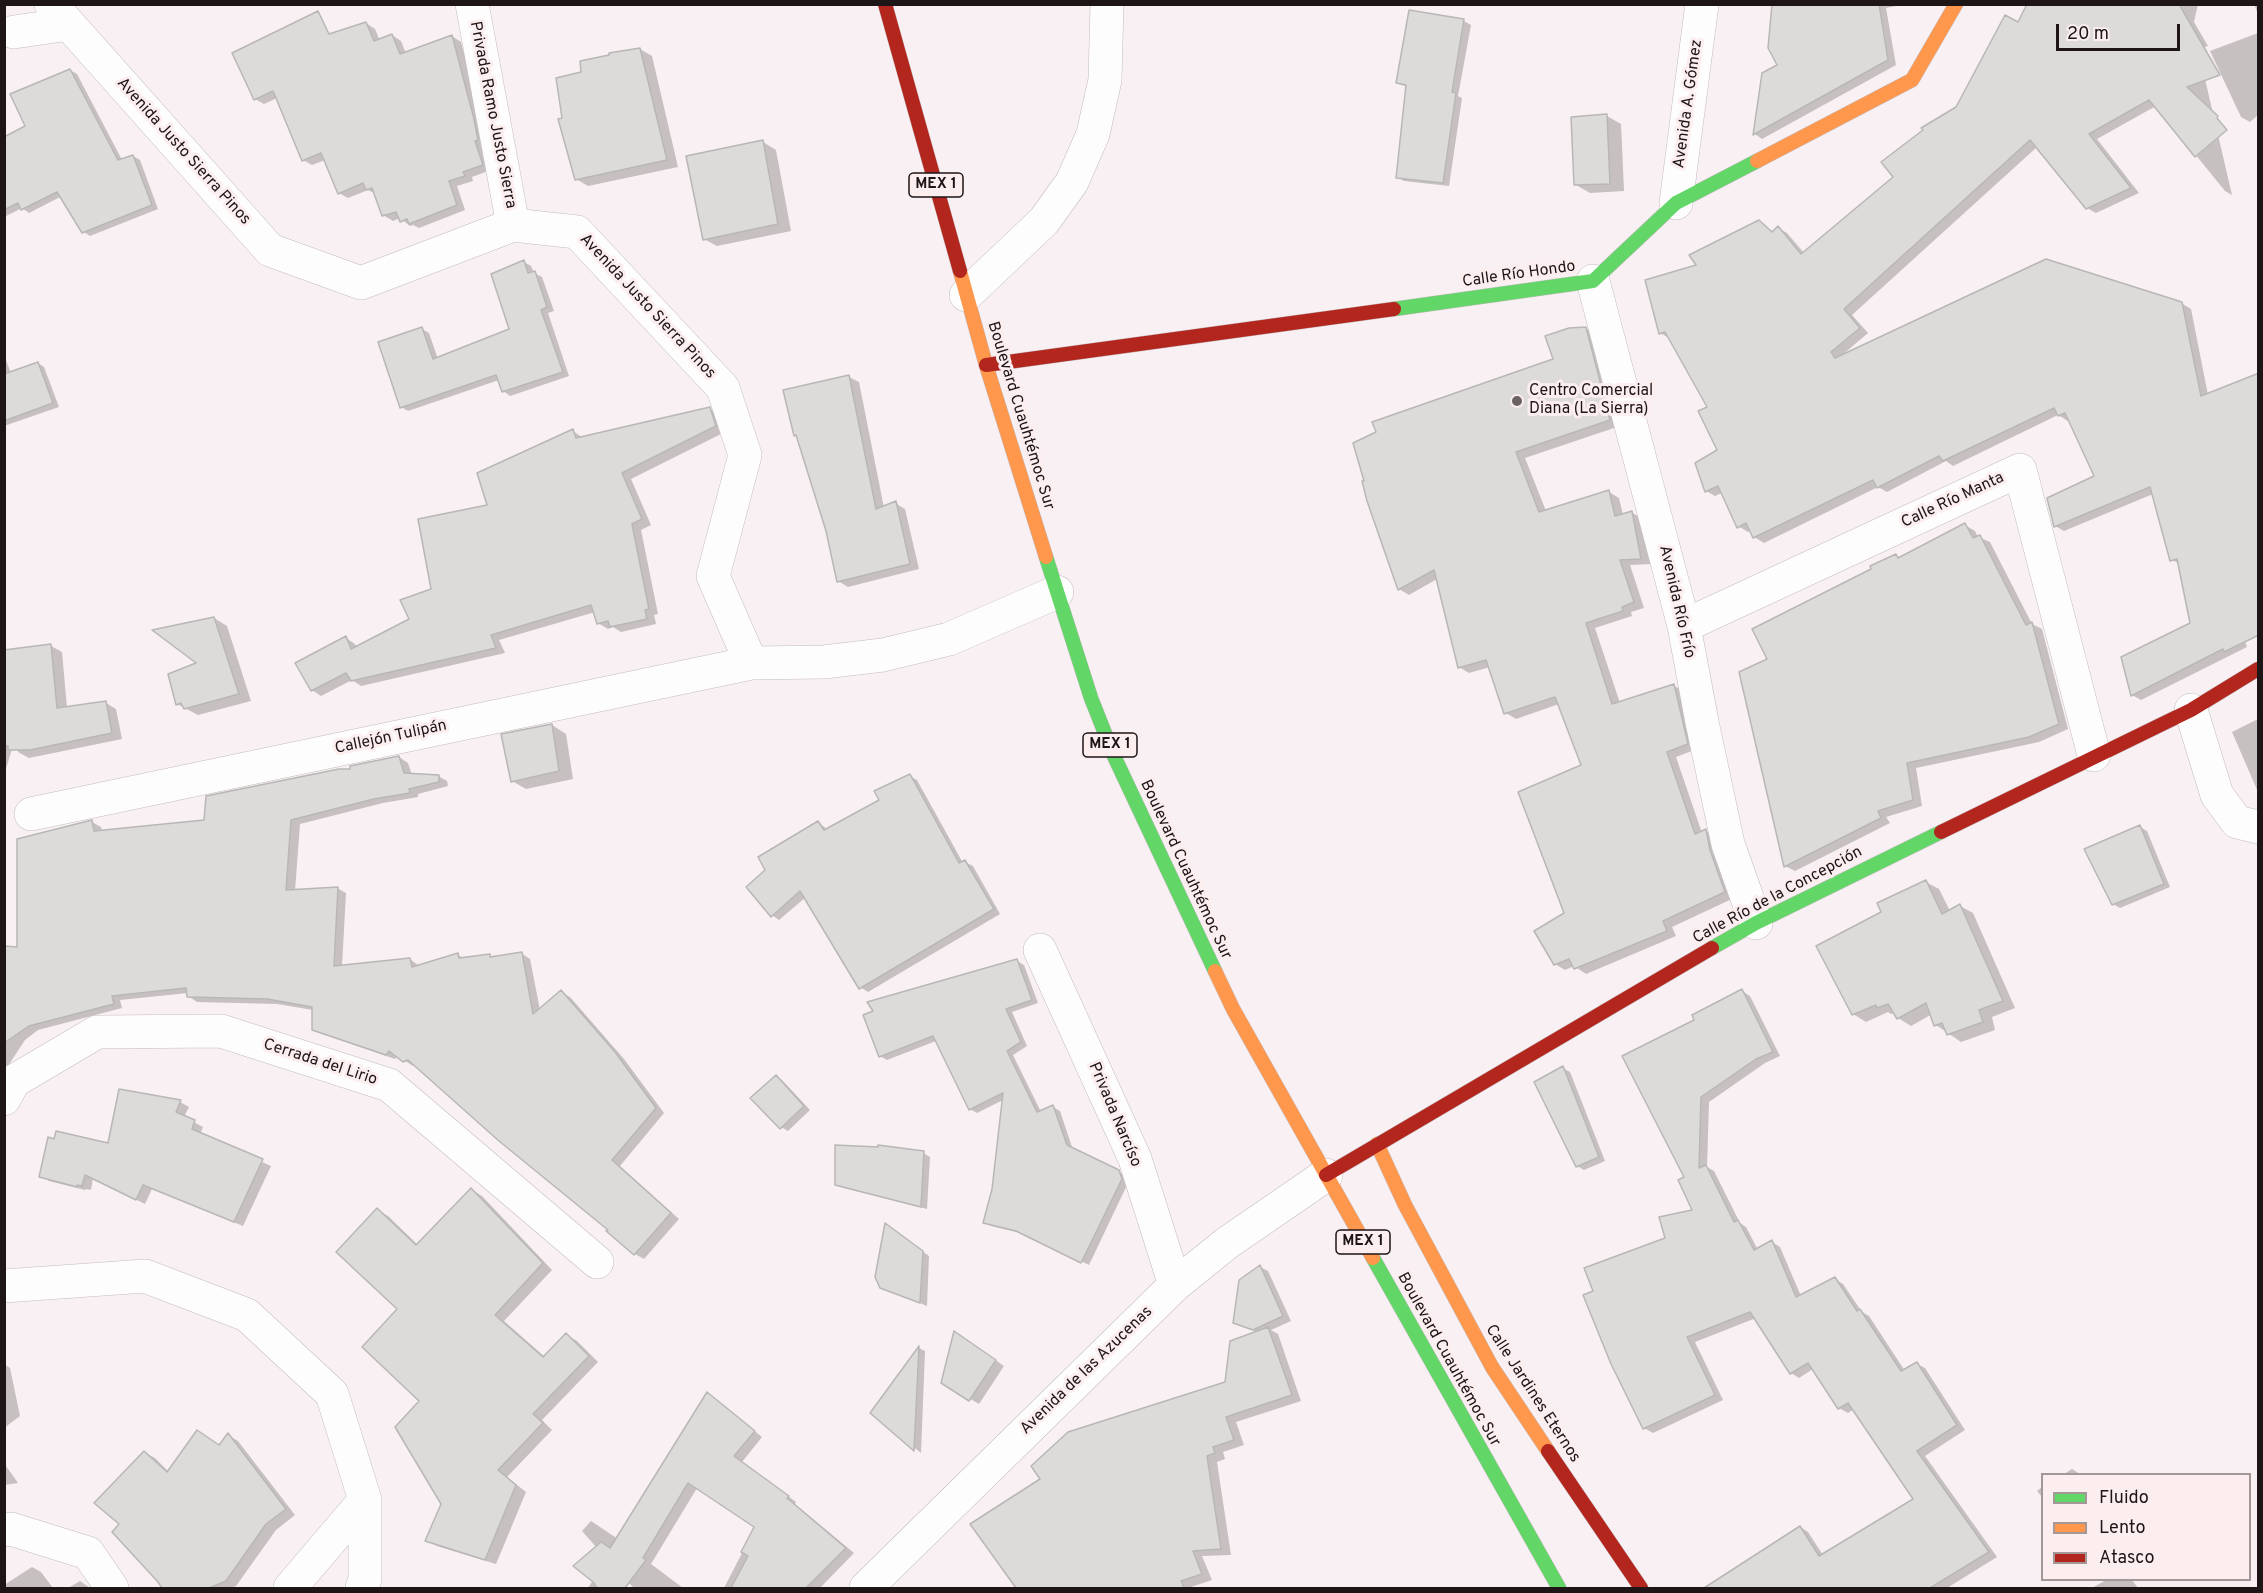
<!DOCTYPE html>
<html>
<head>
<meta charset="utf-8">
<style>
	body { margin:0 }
	#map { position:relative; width:2263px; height:1593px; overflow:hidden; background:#f8f0f2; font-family:Overpass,sans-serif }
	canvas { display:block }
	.frame { position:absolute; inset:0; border:6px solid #1d1516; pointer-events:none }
	.legend { position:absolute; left:2041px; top:1473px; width:210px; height:108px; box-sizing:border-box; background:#fcedef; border:2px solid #a39798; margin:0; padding:8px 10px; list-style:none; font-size:18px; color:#1d1516 }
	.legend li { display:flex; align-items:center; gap:12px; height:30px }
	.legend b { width:30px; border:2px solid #a39798 }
	.scale { position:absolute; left:2056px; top:24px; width:124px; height:27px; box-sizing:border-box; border:3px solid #1d1516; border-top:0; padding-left:8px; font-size:18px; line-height:21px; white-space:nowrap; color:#1d1516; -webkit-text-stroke:4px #fcedef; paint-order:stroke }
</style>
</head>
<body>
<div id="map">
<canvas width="2263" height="1593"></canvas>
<div class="frame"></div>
<ul class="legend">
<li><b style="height:8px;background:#63d668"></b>Fluido</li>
<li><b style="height:8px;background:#ff974d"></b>Lento</li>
<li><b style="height:8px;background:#b3261e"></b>Atasco</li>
</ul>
<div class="scale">20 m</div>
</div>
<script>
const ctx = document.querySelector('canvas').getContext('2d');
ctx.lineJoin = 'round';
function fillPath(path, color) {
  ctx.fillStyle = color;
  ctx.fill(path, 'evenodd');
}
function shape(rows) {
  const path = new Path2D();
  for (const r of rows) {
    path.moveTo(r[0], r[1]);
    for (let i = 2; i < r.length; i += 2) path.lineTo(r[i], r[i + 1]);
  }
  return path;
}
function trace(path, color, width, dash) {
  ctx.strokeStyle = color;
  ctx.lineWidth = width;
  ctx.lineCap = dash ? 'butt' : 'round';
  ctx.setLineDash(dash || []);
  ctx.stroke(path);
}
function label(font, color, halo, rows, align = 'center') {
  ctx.font = font + ' Overpass,sans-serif';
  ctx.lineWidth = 6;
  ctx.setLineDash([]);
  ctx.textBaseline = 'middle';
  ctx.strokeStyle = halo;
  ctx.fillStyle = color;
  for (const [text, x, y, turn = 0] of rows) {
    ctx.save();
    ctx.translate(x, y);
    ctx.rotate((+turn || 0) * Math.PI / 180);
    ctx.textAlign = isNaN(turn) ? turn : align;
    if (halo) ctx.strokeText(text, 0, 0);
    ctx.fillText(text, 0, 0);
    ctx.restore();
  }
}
fillPath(shape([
	[1773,4,1906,4,1886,8,1896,65,1762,139,1755,134,1779,66],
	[2160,4,2198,4,2194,22,2208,46,2198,49,2232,195,2225,191,2156,106,2097,139,2139,193,2096,213,2087,208,2037,147,1852,315,1868,333,1841,356,2181,303,2191,309,2208,395,2242,634,2247,647,2141,700,2132,695,2192,624,2180,564,2172,560,2153,494,2064,531,2055,526,2096,477,2070,420,2068,421,2058,415,1953,466,1946,461,1887,492,1878,487,1764,543,1754,537,1751,530,1748,532,1738,526,1722,493,1715,496,1706,491,1719,451,1709,408,1669,338,1660,333,1699,266,1759,222,1774,232,1778,228,1787,233,1804,253,1895,177,1957,108,2018,24],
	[2254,4,2258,4,2258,14],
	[1410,11,1464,21,1471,25,1458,96,1462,98,1449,186,1404,181,1397,177,1407,87,1397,83],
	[366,23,375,29,380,41,392,35,401,41,406,54,452,36,461,42,483,126,491,170,472,177,473,181,457,186,465,210,419,228,413,225,410,226,400,218,393,221,383,215,376,194,368,190,348,198,339,193,325,160,312,165,303,160,277,98,264,104,255,99],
	[2258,33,2258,115,2250,122,2241,117,2210,51],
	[640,49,652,56,678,167,588,186,576,179,564,119,583,73],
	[70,70,77,74,122,160,133,156,140,160,158,209,90,236,84,232,62,196,29,213,22,208,4,217,4,139,27,126],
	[1607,116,1621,124,1624,191,1590,193,1576,185],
	[763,142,776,150,791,231,717,246,704,239],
	[524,262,531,266,534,273,542,277,554,311,548,313,569,376,510,396,503,391,499,380,408,411,401,407,422,329,429,333,438,359,511,329],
	[1585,328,1596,334,1620,426,1525,458,1546,511,1609,492,1619,498,1623,515,1632,513,1642,518,1651,564,1630,565,1644,608,1631,612,1632,616,1595,628,1620,703,1674,686,1684,691,1697,749,1676,757,1702,833,1706,831,1716,837,1734,898,1672,927,1676,936,1586,974,1574,966,1565,970,1555,964,1565,914,1583,766,1559,704,1516,719,1506,713,1490,667,1469,673,1459,667,1437,579,1409,595,1399,589,1555,360],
	[4,355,11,373,38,363,44,367,59,407,4,426],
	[849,377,859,382,884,508,895,503,905,509,919,569,848,587,838,581,827,530,798,436,795,435],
	[709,409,719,414,725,432,631,479,651,525,641,530,658,614,654,615,656,624,621,632,613,627,608,629,598,623,595,612,499,640,505,653,361,686,352,680,321,696,312,690,346,638,355,644,357,648,411,620,489,506,573,431,583,438],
	[1965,525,1975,531,1978,537,1990,542,2032,624,2042,629,2068,729,2039,742,1916,768,1922,806,1886,817,1890,823,1795,871,1785,866,1769,659,1873,570,1896,555,1901,558],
	[214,618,227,626,251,701,198,715,177,704,200,663],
	[51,646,62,652,67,708,106,703,116,709,122,739,29,758,18,752,17,733,4,775,4,668],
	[2258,719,2258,792,2232,732],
	[552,725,566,734,573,779,526,789,512,781],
	[399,757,408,763,412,775,438,776,447,781,448,786,418,794,418,797,383,803,300,824,295,891,337,888,346,893,342,966,410,959,419,966,458,955,465,959,490,956,494,958,521,953,530,959,540,1010,561,992,570,997,624,1059,664,1113,620,1166,679,1219,644,1259,635,1254,610,1230,416,1065,413,1066,398,1056,395,1059,323,1034,314,1029,313,1010,277,1004,197,1002,188,996,188,993,120,1000,122,1008,38,1030,25,1040,4,1072,4,947,19,949,92,822,101,827,102,832,206,821,351,771],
	[909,776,917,780,963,863,965,862,973,866,1000,914,868,992,860,987,806,897,779,920,772,915,818,822,828,830,881,801],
	[2140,827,2147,831,2170,887,2120,908,2113,904],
	[1926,882,1939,889,1950,911,1960,906,1973,913,2015,1008,1992,1017,1995,1030,1961,1042,1936,1025,1932,1014,1911,1026,1898,1018,1895,1013,1891,1014,1888,1012,1866,1022,1853,1014,1883,913],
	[1017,961,1024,965,1038,1003,1012,1012,1027,1046,1013,1055,1041,1112,1053,1107,1060,1111,1073,1150,1125,1175,1128,1183,1089,1265,1025,1234,991,1226,985,1222,994,1189,1003,1100,977,1113,970,1109,936,1041,887,1060,880,1056],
	[1742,991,1750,996,1780,1056,1765,1063,1709,1102,1707,1167,1714,1171,1740,1223,1746,1227,1758,1250,1772,1242,1780,1247,1801,1296,1835,1279,1843,1284,1862,1312,1869,1316,1905,1371,1917,1364,1925,1368,1965,1430,1925,1456,1997,1557,1947,1588,1721,1588,1717,1582,1800,1527,1808,1532,1823,1555,1915,1499,1854,1409,1848,1413,1839,1408,1813,1369,1799,1378,1791,1373,1756,1318,1695,1342,1723,1400,1653,1433,1644,1428,1595,1292,1667,1239,1695,1211,1686,1177,1696,1021],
	[1563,1068,1570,1072,1605,1161,1584,1170,1577,1166],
	[776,1077,782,1080,810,1110,788,1131,781,1127],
	[180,1102,189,1107,184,1117,203,1127,200,1134,271,1166,243,1226,152,1189,145,1204,93,1178,91,1190,86,1189,85,1190,49,1181,40,1176,110,1145],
	[879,1149,923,1153,930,1157,927,1209,844,1188,837,1184],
	[472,1190,482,1196,552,1270,504,1321,545,1357,566,1335,577,1341,598,1362,542,1420,552,1430,507,1477,526,1492,496,1564,437,1546,427,1540,442,1504,377,1210,388,1216,418,1245],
	[892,1229,929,1256,927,1306,881,1287],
	[1260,1267,1268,1271,1291,1321,1271,1330,1278,1334,1301,1401,1236,1422,1244,1445,1223,1452,1225,1459,1217,1462,1231,1555,1202,1556,1212,1580,1191,1587,1191,1588,1072,1588,1053,1564,1226,1383,1257,1332,1235,1322],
	[963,1338,1004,1366,979,1404,942,1382],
	[919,1348,925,1351,921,1453,872,1413],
	[4,1364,10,1368,20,1416,4,1428],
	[708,1394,762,1437,742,1462,796,1502,795,1504,854,1553,820,1588,724,1588,756,1526,697,1488,651,1564,683,1588,634,1588,628,1582,617,1588,588,1588,593,1580,597,1548,582,1531,591,1521,618,1539],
	[228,1435,238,1441,295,1515,276,1530,236,1586,230,1588,163,1588,121,1524,145,1453,155,1458,169,1472,220,1446],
	[4,1463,18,1483,4,1485],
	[2072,1469,2080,1474,2064,1474],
	[2042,1487,2042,1497,2037,1491],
	[32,1567,41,1572,53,1588,4,1588,4,1585],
	[2106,1580,2132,1580,2138,1588,2092,1588],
	[80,1581,90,1588,68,1588]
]), '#0003');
const building = shape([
	[1772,4,1879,4,1888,60,1753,135,1762,73,1777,65,1768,48,1772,4],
	[2027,4,2179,4,2220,75,2187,87,2218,116,2217,118,2227,130,2195,157,2149,100,2089,134,2131,188,2086,209,2030,140,1844,309,1860,328,1831,352,1835,358,2046,259,2182,302,2201,396,2259,373,2259,635,2224,652,2223,649,2131,696,2121,657,2190,623,2177,559,2170,561,2150,487,2054,527,2047,498,2094,476,2065,413,2058,416,2054,408,1943,461,1939,456,1877,488,1873,480,1753,538,1746,523,1737,528,1718,486,1705,492,1695,463,1717,450,1698,411,1707,407,1665,332,1659,334,1645,280,1696,265,1689,255,1759,220,1772,232,1778,226,1801,254,1893,177,1881,162,1923,130,1921,128,1956,107,2005,15,2018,22,2027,4],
	[1409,10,1464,19,1452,92,1456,93,1443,183,1396,178,1406,85,1396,83,1409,10],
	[318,11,329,34,366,22,374,41,392,34,400,54,452,35,474,119,478,140,475,141,483,165,463,172,465,176,449,181,457,205,409,224,407,219,400,222,396,212,382,216,372,188,366,190,363,183,338,194,321,153,302,161,273,91,254,100,232,53,318,11],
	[640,48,667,160,575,180,558,119,562,118,556,78,581,72,580,61,609,55,609,53,640,48],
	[70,69,118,160,133,155,152,205,82,233,57,192,21,210,18,203,4,210,4,137,25,126,10,94,70,69],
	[1607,114,1610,184,1574,185,1571,117,1607,114],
	[763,140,778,224,703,240,686,156,763,140],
	[524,260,528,273,535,271,547,307,541,310,563,372,502,392,496,375,400,408,378,342,422,327,433,359,509,329,491,274,524,260],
	[1586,327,1610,420,1516,452,1539,512,1609,490,1615,516,1632,511,1641,559,1620,560,1634,602,1622,607,1623,611,1586,623,1612,704,1674,684,1688,744,1667,752,1695,834,1706,829,1710,850,1725,892,1663,921,1667,931,1574,969,1569,959,1554,965,1534,931,1564,913,1518,792,1581,765,1555,697,1504,714,1486,660,1458,668,1434,570,1398,590,1367,501,1362,481,1364,481,1353,443,1376,432,1372,422,1553,359,1545,336,1569,328,1586,327],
	[38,362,53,403,4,421,4,374,38,362],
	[849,375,876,509,896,501,910,564,837,582,826,531,796,435,794,436,783,390,849,375],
	[710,407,716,426,622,473,642,519,632,524,649,609,645,610,647,619,610,627,608,621,597,624,591,605,491,635,496,648,351,681,346,673,311,691,295,663,346,636,351,649,409,619,400,600,431,589,418,519,487,505,477,473,573,429,576,438,710,407],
	[1965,523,1973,538,1980,535,2026,625,2032,622,2059,724,2029,737,1907,763,1913,800,1878,811,1881,818,1784,867,1739,672,1767,659,1752,629,1871,569,1870,566,1896,554,1898,558,1965,523],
	[214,617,239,694,184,709,181,703,176,705,168,674,196,663,152,630,214,617],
	[51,644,57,708,106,701,112,733,30,750,8,750,8,746,4,745,4,650,51,644],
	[552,724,559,771,511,782,501,734,552,724],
	[399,756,404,773,439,775,439,782,409,789,410,793,374,799,291,820,286,890,338,887,334,966,410,958,412,967,458,953,459,958,490,954,490,957,522,952,533,1014,561,990,615,1052,656,1108,612,1160,671,1213,634,1255,606,1231,608,1230,499,1141,408,1060,403,1062,389,1051,386,1055,312,1030,312,1007,267,999,187,997,186,988,112,996,114,1004,29,1026,4,1043,4,946,17,947,17,839,92,820,94,831,204,820,206,796,339,769,350,769,350,766,399,756],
	[910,774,959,863,965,860,994,909,859,989,800,891,771,917,746,887,765,870,758,857,818,821,824,830,879,800,874,791,910,774],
	[2140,825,2164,884,2112,905,2084,849,2140,825],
	[1926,880,1942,914,1960,904,2003,1001,1979,1010,1983,1022,1947,1035,1942,1023,1934,1026,1926,1003,1897,1019,1888,1004,1877,1008,1876,1005,1852,1015,1816,946,1881,912,1877,903,1926,880],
	[1017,959,1032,1000,1006,1009,1021,1042,1007,1051,1037,1112,1053,1105,1067,1145,1119,1170,1122,1179,1081,1263,1016,1231,983,1223,992,1189,1003,1093,969,1110,933,1036,879,1057,863,1015,873,1011,867,1002,1017,959],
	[1742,989,1773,1052,1756,1059,1701,1097,1699,1168,1706,1165,1734,1222,1738,1220,1754,1250,1772,1240,1796,1297,1835,1277,1857,1311,1860,1309,1901,1371,1917,1362,1957,1425,1917,1451,1989,1552,1930,1588,1704,1588,1800,1526,1819,1556,1913,1499,1848,1403,1838,1409,1808,1363,1790,1374,1750,1312,1687,1337,1715,1395,1643,1429,1611,1364,1583,1295,1593,1291,1584,1268,1665,1238,1659,1217,1692,1210,1678,1180,1684,1177,1622,1056,1694,1020,1692,1015,1742,989],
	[1563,1066,1599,1157,1576,1167,1534,1082,1563,1066],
	[776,1075,804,1106,780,1129,750,1098,776,1075],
	[119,1089,181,1100,176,1112,195,1120,192,1129,263,1159,234,1222,143,1185,136,1200,85,1175,82,1186,77,1185,77,1187,39,1177,48,1137,54,1139,56,1131,108,1143,119,1089],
	[835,1145,878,1147,878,1145,924,1151,921,1207,835,1185,835,1145],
	[471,1188,543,1263,495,1315,543,1357,566,1333,589,1356,533,1414,543,1423,498,1470,516,1485,485,1560,425,1541,441,1504,395,1427,419,1401,362,1347,397,1309,336,1252,377,1208,416,1245,471,1188],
	[885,1223,923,1251,920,1303,880,1288,875,1277,885,1223],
	[1260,1265,1283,1316,1253,1330,1233,1323,1239,1280,1260,1265],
	[1268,1327,1292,1395,1226,1417,1234,1440,1213,1447,1215,1453,1207,1456,1221,1549,1193,1551,1202,1574,1181,1581,1184,1588,1016,1588,970,1524,1040,1479,1031,1466,1068,1432,1225,1382,1230,1341,1268,1327],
	[954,1331,996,1360,969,1401,941,1383,954,1331],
	[919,1346,914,1451,870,1413,919,1346],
	[707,1392,755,1431,734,1456,789,1496,787,1498,846,1548,806,1588,731,1588,748,1556,741,1552,754,1527,688,1483,643,1558,646,1560,625,1588,597,1588,593,1582,573,1566,601,1542,610,1548,707,1392],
	[197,1430,219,1445,228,1433,286,1509,266,1524,226,1581,209,1588,162,1588,158,1582,112,1532,119,1524,94,1503,144,1451,167,1472,197,1430]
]);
fillPath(building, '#dcdbd9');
trace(building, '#b9b7b5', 1.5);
const street = shape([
	[51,4,270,250,361,283,513,225,577,232,723,388,745,455,713,576,751,663],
	[472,4,513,225],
	[14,32,69,24],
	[1676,203,1702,4],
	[1593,281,1684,626,1702,722,1728,844,1756,923],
	[966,295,1044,221,1072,182,1093,134,1105,80,1107,4],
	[1684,626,2020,470,2094,755],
	[2191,710,2217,795,2237,822,2258,827],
	[31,814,751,663,824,662,883,655,949,639,1057,592],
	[1040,950,1135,1159,1175,1285],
	[4,1099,14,1081,97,1032,221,1031,389,1085,597,1262],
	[4,1286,145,1276,247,1315,332,1394,365,1500,365,1579,362,1588],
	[4,1530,11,1529,88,1553,112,1588],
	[290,1588,365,1500],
	[866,1588,1175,1285,1227,1243,1326,1175]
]);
const fast = shape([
	[1394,309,1593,281,1676,203,1757,161],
	[1046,557,1091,698,1114,756,1215,971],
	[1712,948,1756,923,1941,832],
	[1373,1258,1559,1588]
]);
const slow = shape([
	[1757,161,1912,80,1956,4],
	[960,271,986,365,1046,557],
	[1215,971,1233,1009,1373,1258],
	[1377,1144,1405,1205,1492,1367,1548,1451]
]);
const jam = shape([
	[885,4,960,271],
	[986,365,1394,309],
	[1941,832,2191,710,2258,669],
	[1326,1175,1712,948],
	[1548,1451,1641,1588]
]);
trace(street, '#c3bbbd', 34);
trace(fast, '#c3bbbd', 15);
trace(slow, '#c3bbbd', 15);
trace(jam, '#c3bbbd', 15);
trace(street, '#fefdfd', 33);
trace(fast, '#63d668', 14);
trace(slow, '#ff974d', 14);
trace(jam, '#b3261e', 14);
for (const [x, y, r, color] of [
	[1517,401,6,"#6a6263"]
]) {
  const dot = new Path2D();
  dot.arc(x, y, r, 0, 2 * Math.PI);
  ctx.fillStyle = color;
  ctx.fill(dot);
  trace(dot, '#fcedef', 2);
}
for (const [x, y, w] of [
	[936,185,54],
	[1110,745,54],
	[1363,1242,54]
]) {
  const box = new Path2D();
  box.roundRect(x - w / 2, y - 12, w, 24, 4.5);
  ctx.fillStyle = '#fcedef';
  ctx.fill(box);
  trace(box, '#1d1516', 1.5);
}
label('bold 15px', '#1d1516', null, [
	["MEX 1",936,185],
	["MEX 1",1110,745],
	["MEX 1",1363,1242]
]);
label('16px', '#1d1516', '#fcedef', [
	["Avenida A. Gómez",1689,104,-82],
	["Privada Ramo Justo Sierra",492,115,79],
	["Avenida Justo Sierra Pinos",183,152,48],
	["Calle Río Hondo",1519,275,-8],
	["Avenida Justo Sierra Pinos",647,307,47],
	["Boulevard Cuauhtémoc Sur",1020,416,73],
	["Calle Río Manta",1953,501,-25],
	["Avenida Río Frío",1676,602,77],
	["Callejón Tulipán",391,738,-12],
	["Boulevard Cuauhtémoc Sur",1185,870,65],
	["Calle Río de la Concepción",1778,896,-28],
	["Cerrada del Lirio",320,1063,18],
	["Privada Narcíso",1114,1115,67],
	["Boulevard Cuauhtémoc Sur",1448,1360,61],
	["Avenida de las Azucenas",1087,1371,-44],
	["Calle Jardines Eternos",1532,1394,57]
]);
label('16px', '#1d1516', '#fcedef', [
	["Centro Comercial",1529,392],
	["Diana (La Sierra)",1529,410]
], 'left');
</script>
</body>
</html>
